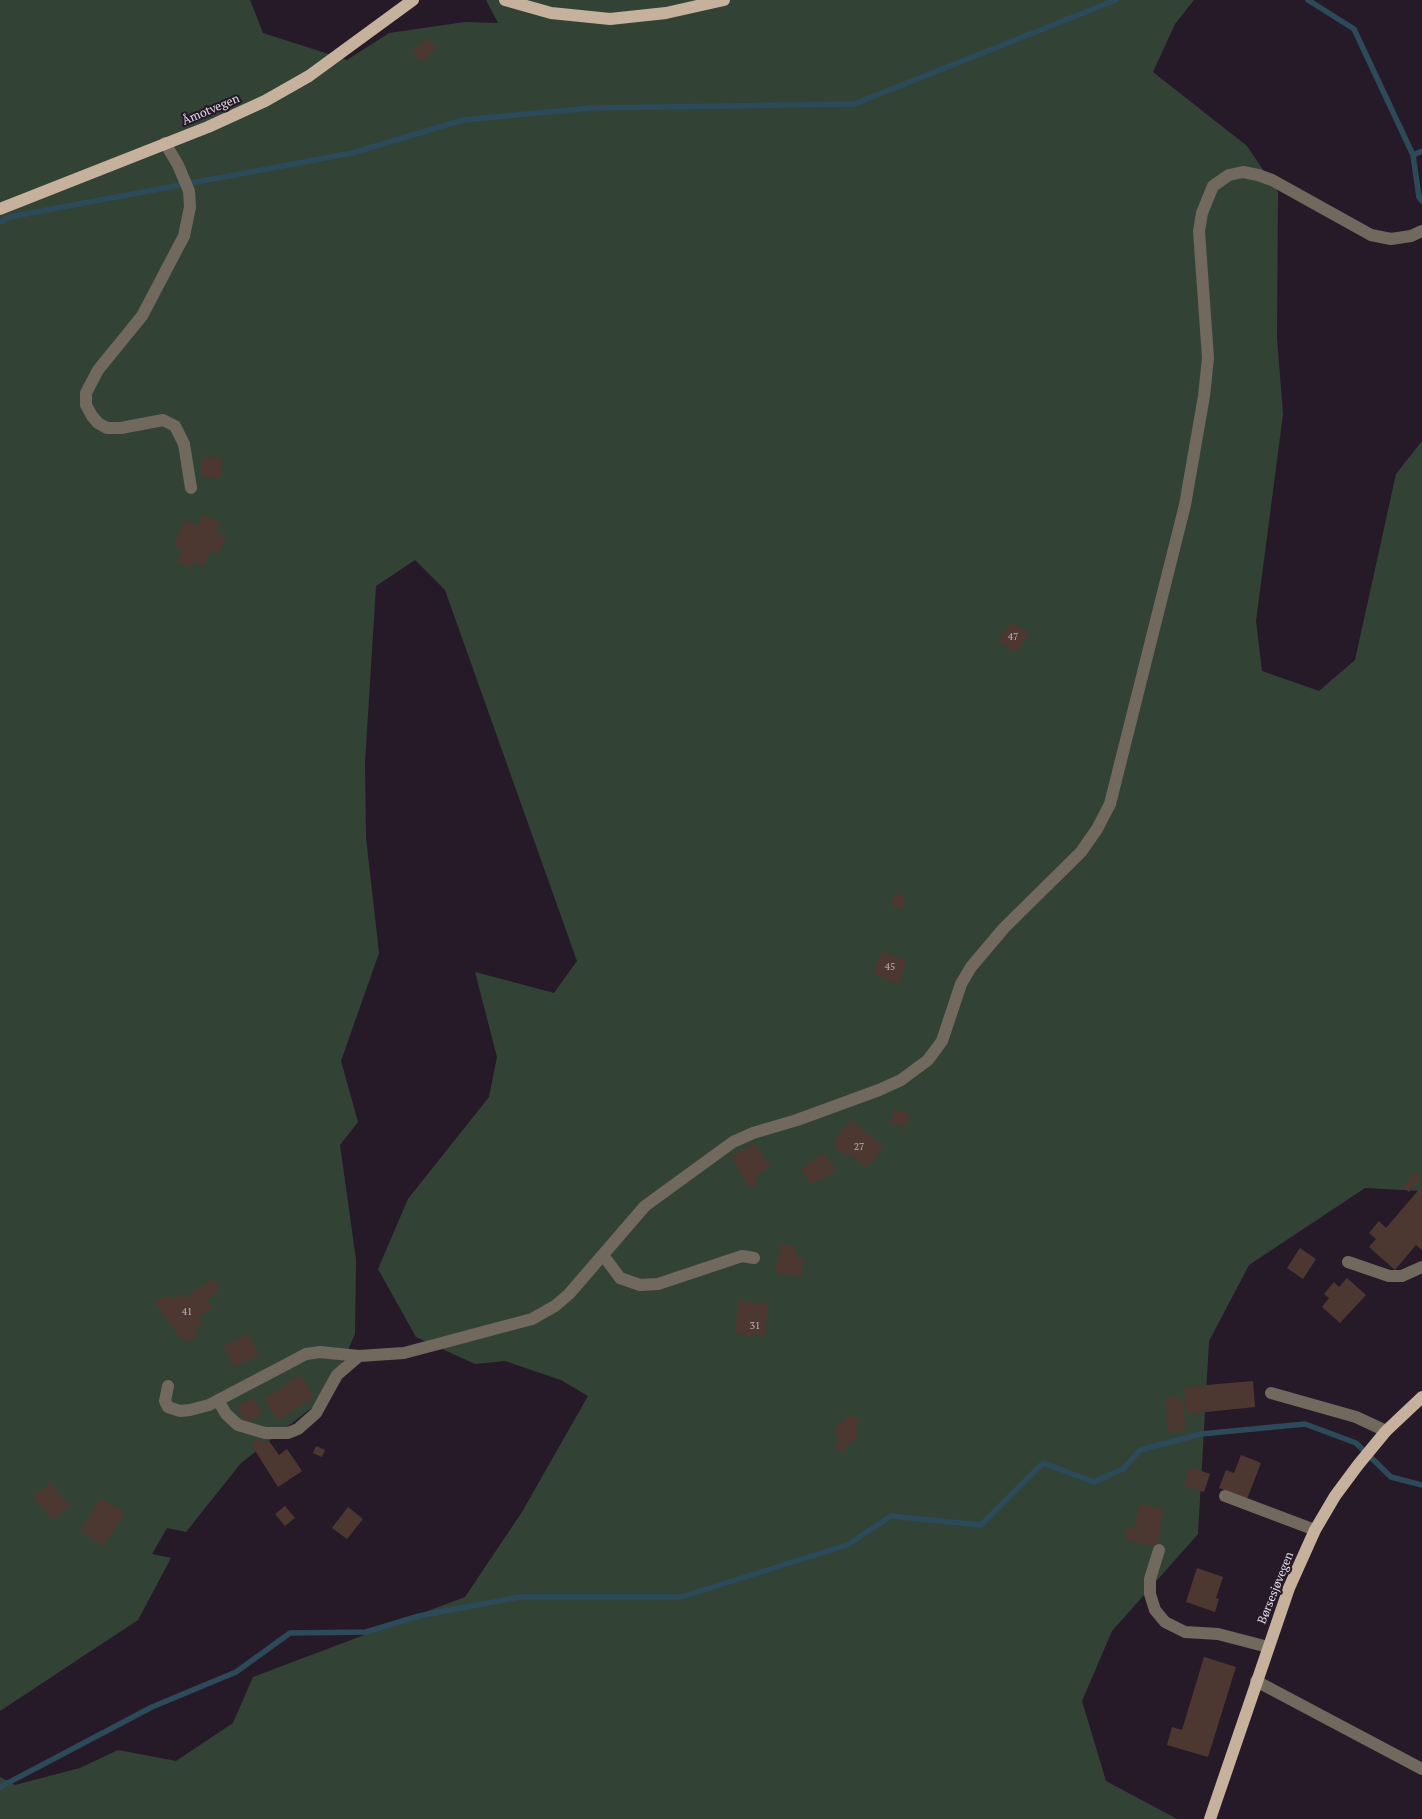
<!DOCTYPE html>
<html>
<head>
<meta charset="utf-8">
<style>
	body { margin:0 }
	canvas { display:block; background:#261a29 }
</style>
</head>
<body>
<canvas width="1422" height="1819"></canvas>
<script>
const ctx = document.querySelector('canvas').getContext('2d');
ctx.lineJoin = 'round';
function fillPath(path, color) {
  ctx.fillStyle = color;
  ctx.fill(path, 'evenodd');
}
function shape(rows) {
  const path = new Path2D();
  for (const r of rows) {
    path.moveTo(r[0], r[1]);
    for (let i = 2; i < r.length; i += 2) path.lineTo(r[i], r[i + 1]);
  }
  return path;
}
function trace(path, color, width, dash) {
  ctx.strokeStyle = color;
  ctx.lineWidth = width;
  ctx.lineCap = dash ? 'butt' : 'round';
  ctx.setLineDash(dash || []);
  ctx.stroke(path);
}
function label(font, color, halo, rows, align = 'center') {
  ctx.font = font + ' "PT Serif",serif';
  ctx.lineWidth = 4.5;
  ctx.setLineDash([]);
  ctx.textBaseline = 'middle';
  ctx.strokeStyle = halo;
  ctx.fillStyle = color;
  for (const [text, x, y, turn = 0] of rows) {
    ctx.save();
    ctx.translate(x, y);
    ctx.rotate((+turn || 0) * Math.PI / 180);
    ctx.textAlign = isNaN(turn) ? turn : align;
    if (halo) ctx.strokeText(text, 0, 0);
    ctx.fillText(text, 0, 0);
    ctx.restore();
  }
}
fillPath(shape([
	[0,0,250,0,263,33,347,60,389,33,465,22,498,23,486,0,1194,0,1175,24,1153,72,1247,146,1278,192,1277,338,1283,414,1256,621,1262,671,1319,691,1355,660,1396,474,1422,441,1422,1191,1365,1188,1249,1265,1209,1341,1198,1534,1112,1631,1082,1701,1106,1781,1177,1819,0,1819,0,1777,15,1785,80,1768,118,1750,176,1761,233,1723,253,1677,465,1597,522,1512,588,1396,561,1380,505,1361,475,1364,416,1337,378,1269,408,1199,489,1097,497,1057,475,972,554,993,577,961,445,590,415,560,376,586,365,762,366,838,379,953,341,1061,358,1122,340,1145,356,1260,355,1334,328,1395,241,1463,186,1532,167,1528,152,1554,171,1558,138,1620,0,1711]
]), '#324336');
trace(shape([
	[1308,0,1354,29,1413,155],
	[1422,151,1413,155,1419,197,1422,201],
	[0,222,9,217,352,153,463,120,591,108,854,104,1116,0],
	[0,1787,152,1707,236,1672,290,1633,366,1632,419,1616,519,1597,681,1597,847,1545,891,1516,981,1525,1043,1463,1094,1482,1123,1469,1140,1450,1201,1434,1305,1424,1356,1443,1391,1477,1422,1485]
]), '#2c4a59', 5.5);
fillPath(shape([
	[428,38,437,48,421,62,412,51],
	[201,458,221,458,221,477,201,477],
	[203,515,221,522,217,533,226,537,219,554,210,551,204,566,194,562,191,568,177,562,182,549,173,545,185,520,198,526],
	[1011,622,1029,633,1016,653,998,641],
	[893,894,904,895,903,908,892,908],
	[882,951,907,961,898,984,873,974],
	[895,1109,910,1114,905,1127,890,1123],
	[851,1120,884,1148,867,1168,848,1153,845,1156,834,1147,837,1143,834,1140],
	[755,1143,770,1167,754,1177,758,1183,750,1188,731,1157],
	[825,1153,836,1171,811,1185,801,1169],
	[1415,1172,1421,1177,1409,1192,1403,1187],
	[1422,1186,1422,1250,1416,1245,1395,1270,1369,1247,1376,1239,1369,1233,1379,1221,1386,1228],
	[781,1244,796,1247,795,1256,804,1258,801,1277,775,1272],
	[1300,1248,1316,1259,1303,1279,1287,1268],
	[1347,1278,1366,1295,1340,1323,1322,1307,1329,1298,1324,1294,1334,1282,1339,1287],
	[213,1279,220,1290,207,1299,213,1307,198,1318,202,1324,195,1329,198,1335,187,1343,183,1338,181,1339,155,1303,168,1294,173,1300,181,1294,184,1298],
	[738,1301,768,1304,765,1336,735,1334],
	[249,1334,259,1356,234,1367,224,1346],
	[300,1375,314,1397,278,1421,264,1399],
	[1253,1381,1255,1407,1187,1414,1184,1387],
	[253,1397,263,1413,247,1423,237,1407],
	[1182,1397,1186,1430,1167,1432,1166,1398],
	[847,1414,859,1419,857,1425,858,1437,848,1444,844,1452,835,1449,838,1441,835,1428,845,1420],
	[260,1438,265,1444,269,1441,279,1455,287,1449,302,1471,278,1487,251,1444],
	[316,1446,325,1450,322,1457,313,1453],
	[1241,1455,1261,1463,1247,1499,1219,1488,1226,1470,1234,1473],
	[1190,1467,1210,1474,1204,1492,1184,1486],
	[50,1483,70,1506,53,1520,33,1497],
	[101,1498,125,1513,104,1546,80,1531],
	[1139,1504,1164,1509,1157,1547,1126,1540,1126,1527,1135,1528],
	[285,1506,295,1518,285,1526,275,1514],
	[348,1507,363,1519,347,1539,332,1528],
	[1197,1568,1223,1577,1216,1598,1219,1599,1215,1612,1186,1602],
	[1204,1657,1236,1667,1208,1757,1167,1745,1172,1727,1182,1730]
]), '#4d3831');
trace(shape([
	[165,143,178,165,189,191,190,207,184,236,142,316,98,370,86,393,86,405,92,416,98,423,107,428,121,428,163,420,175,426,184,444,191,488],
	[603,1255,620,1278,640,1285,658,1284,742,1256,754,1258],
	[1348,1262,1389,1276,1402,1276,1422,1267],
	[168,1386,165,1401,168,1407,180,1411,190,1410,209,1405,306,1354,320,1352,359,1356,404,1353,532,1319,555,1306,569,1294,645,1206,733,1142,753,1133,797,1120,879,1090,901,1080,928,1060,942,1041,961,984,971,967,1004,928,1081,852,1097,829,1110,804,1185,505,1204,396,1208,358,1199,231,1202,213,1213,186,1229,175,1243,172,1258,175,1272,180,1371,235,1391,239,1411,236,1422,231],
	[1271,1393,1356,1417,1386,1431],
	[218,1400,226,1414,238,1425,265,1433,288,1433,298,1429,316,1413,337,1375,359,1356],
	[1225,1496,1315,1530],
	[1159,1550,1150,1579,1150,1594,1155,1610,1165,1622,1185,1632,1218,1634,1268,1647],
	[1256,1681,1422,1769]
]), '#71685e', 12);
trace(shape([
	[505,0,551,13,610,19,666,13,724,0],
	[0,209,208,127,265,101,309,76,413,0],
	[1210,1819,1289,1588,1315,1530,1335,1496,1358,1465,1386,1431,1422,1397]
]), '#c6b29c', 12);
label('10px', '#beb2b8', null, [
	["47",1013,637],
	["45",890,967],
	["27",859,1147],
	["41",187,1312],
	["31",755,1326]
]);
label('12px', '#e3dbe5', '#261a29', [
	["Åmotvegen",211,110,-23],
	["Børsesjøvegen",1276,1588,-68]
]);
</script>
</body>
</html>
